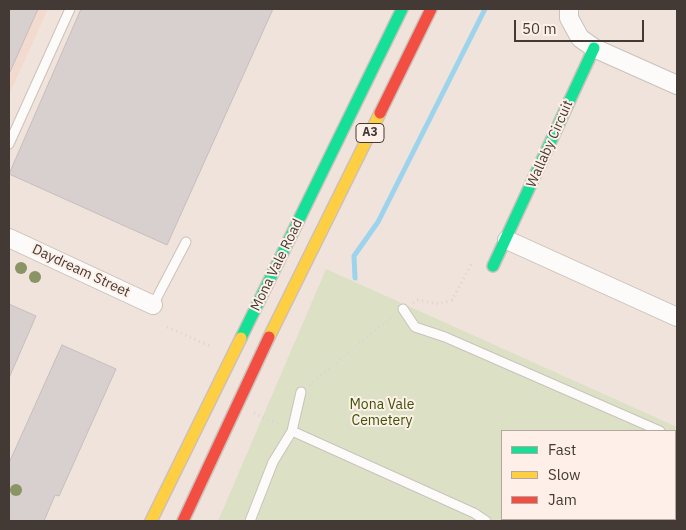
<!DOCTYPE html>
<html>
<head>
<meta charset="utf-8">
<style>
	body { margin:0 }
	#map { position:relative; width:686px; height:530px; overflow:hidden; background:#f0e3db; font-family:"IBM Plex Sans",sans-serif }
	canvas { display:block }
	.frame { position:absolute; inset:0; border:10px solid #433a35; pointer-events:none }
	.legend { position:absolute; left:501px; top:430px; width:175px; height:90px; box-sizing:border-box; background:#fef0e8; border:1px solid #b3a7a0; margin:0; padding:6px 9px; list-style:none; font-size:15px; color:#433a35 }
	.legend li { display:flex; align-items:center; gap:10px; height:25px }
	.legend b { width:25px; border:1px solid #b3a7a0 }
	.scale { position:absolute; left:514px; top:20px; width:130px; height:22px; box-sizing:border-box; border:2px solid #433a35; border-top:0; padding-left:6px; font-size:15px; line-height:18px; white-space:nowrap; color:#433a35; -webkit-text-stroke:4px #fef0e8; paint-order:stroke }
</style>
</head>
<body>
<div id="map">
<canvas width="686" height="530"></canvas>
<div class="frame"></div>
<ul class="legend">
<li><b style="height:6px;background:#16e098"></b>Fast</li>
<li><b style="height:6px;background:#ffcf43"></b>Slow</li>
<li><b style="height:6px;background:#f24e42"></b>Jam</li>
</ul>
<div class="scale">50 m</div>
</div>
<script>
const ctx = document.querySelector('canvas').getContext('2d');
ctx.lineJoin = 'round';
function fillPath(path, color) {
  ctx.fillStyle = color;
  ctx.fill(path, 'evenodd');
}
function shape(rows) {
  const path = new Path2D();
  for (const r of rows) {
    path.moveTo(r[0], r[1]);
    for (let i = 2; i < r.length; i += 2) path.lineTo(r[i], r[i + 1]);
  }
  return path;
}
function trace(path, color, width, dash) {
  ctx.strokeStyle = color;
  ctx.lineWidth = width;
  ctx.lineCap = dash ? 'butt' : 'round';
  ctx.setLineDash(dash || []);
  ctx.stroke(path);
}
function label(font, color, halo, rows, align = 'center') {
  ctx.font = font + ' "IBM Plex Sans",sans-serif';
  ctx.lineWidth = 4;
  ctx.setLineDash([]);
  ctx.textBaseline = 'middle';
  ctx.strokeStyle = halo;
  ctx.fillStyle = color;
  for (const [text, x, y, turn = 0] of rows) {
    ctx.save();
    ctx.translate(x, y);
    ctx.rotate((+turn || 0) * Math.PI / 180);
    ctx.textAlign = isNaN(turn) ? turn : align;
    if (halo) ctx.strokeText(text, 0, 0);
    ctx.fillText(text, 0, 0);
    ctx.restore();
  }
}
fillPath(shape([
	[9,9,48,9,9,95]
]), '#f2dbce');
fillPath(shape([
	[326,269,677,427,677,521,218,521],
	[502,431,675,431,675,519,502,519]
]), '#dce1c6');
trace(shape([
	[355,278,354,256,378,222,485,9]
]), '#9cd3ed', 5);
const building = shape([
	[9,9,38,9,9,74,9,9],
	[81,9,273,9,167,245,9,174,81,9],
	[9,304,36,316,9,378,9,304],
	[62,345,116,369,59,496,55,495,44,521,9,521,9,463,62,345]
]);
fillPath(building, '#d8cfcf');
trace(building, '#c6bdbd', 1);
const lane = shape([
	[9,144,70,9],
	[153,305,186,242],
	[403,309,415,327,445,337,660,431],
	[292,431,474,513,486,521],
	[675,438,677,439],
	[250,521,273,462,292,431,301,392]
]);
const street = shape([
	[569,9,569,18,580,38,594,48,677,85],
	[9,238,153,305],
	[507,240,677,317]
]);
const fast = shape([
	[493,266,594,48],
	[241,338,402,9]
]);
const slow = shape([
	[269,337,380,113],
	[151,521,241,338]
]);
const jam = shape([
	[380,113,431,9],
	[183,521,269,337]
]);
trace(lane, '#cbc1bb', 11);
trace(street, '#cbc1bb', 20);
trace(fast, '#cbc1bb', 14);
trace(slow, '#cbc1bb', 14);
trace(jam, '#cbc1bb', 14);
trace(shape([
	[413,303,418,300,439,304,452,300,472,263],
	[167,327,212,347],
	[309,385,393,316],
	[254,413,280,425]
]), '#d8d5d2', 3, [1, 4]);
trace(lane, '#fdfbfa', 9);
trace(street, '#fdfbfa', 18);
trace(fast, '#16e098', 11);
trace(slow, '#ffcf43', 11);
trace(jam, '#f24e42', 11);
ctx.fillStyle = '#8b9465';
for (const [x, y] of [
	[21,268],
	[35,277],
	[16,490]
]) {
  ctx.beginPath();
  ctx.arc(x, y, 6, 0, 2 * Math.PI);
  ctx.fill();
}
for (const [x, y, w] of [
	[370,133,28]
]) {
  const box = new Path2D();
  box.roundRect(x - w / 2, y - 9.5, w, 19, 4);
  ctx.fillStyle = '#fef0e8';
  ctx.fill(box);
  trace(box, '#433a35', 1);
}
label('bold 12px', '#433a35', null, [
	["A3",370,133]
]);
label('14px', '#433a35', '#fef0e8', [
	["Wallaby Circuit",550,144,-66],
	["Mona Vale Road",277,265,-64],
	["Daydream Street",81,271,25]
]);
label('14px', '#395405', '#fef0e8', [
	["Mona Vale",382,405],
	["Cemetery",382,421]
]);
</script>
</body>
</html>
